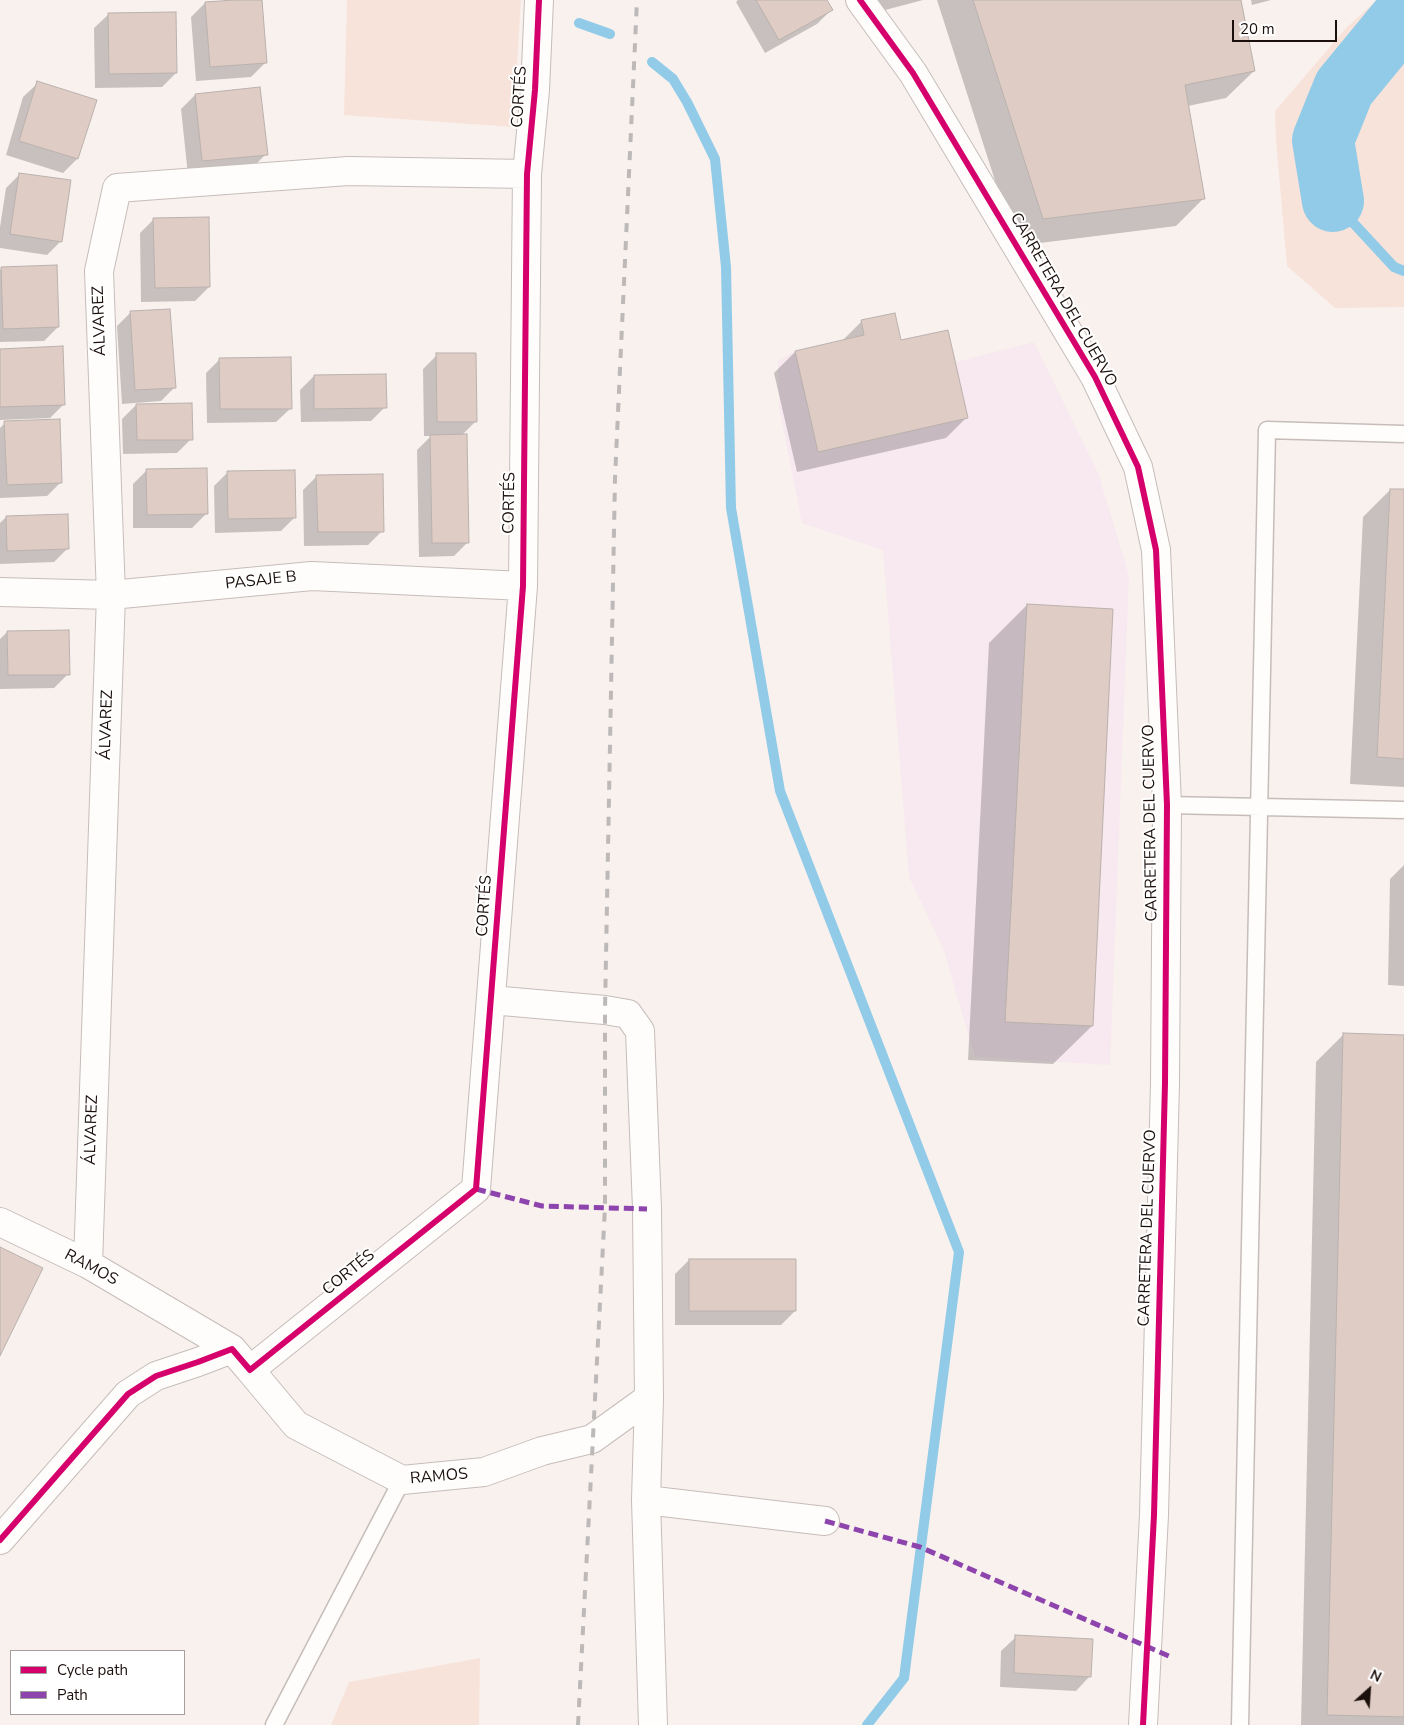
<!DOCTYPE html>
<html>
<head>
<meta charset="utf-8">
<style>
	body { margin:0 }
	#map { position:relative; width:1404px; height:1725px; overflow:hidden; background:#f9f1ee; font-family:"Nunito Sans",sans-serif }
	canvas { display:block }
	.legend { position:absolute; left:10px; top:1650px; width:175px; height:65px; box-sizing:border-box; background:#fff; border:1px solid #a49f9e; margin:0; padding:6px 9px; list-style:none; font-size:15px; color:#1c100c }
	.legend li { display:flex; align-items:center; gap:10px; height:25px }
	.legend b { width:25px; border:1px solid #a49f9e }
	.north { position:absolute; left:1344px; top:1665px; width:50px; height:50px; -webkit-text-stroke:4px #fff; paint-order:stroke; rotate:26deg; font-size:14px; font-weight:700; line-height:20px; text-align:center; color:#1c100c }
	.north::after { content:''; display:block; margin:auto; width:18px; height:22px; background:#1c100c; clip-path:polygon(50% 0,100% 100%,50% 72%,0 100%) }
	.scale { position:absolute; left:1232px; top:20px; width:105px; height:22px; box-sizing:border-box; border:2px solid #1c100c; border-top:0; padding-left:6px; font-size:15px; line-height:18px; white-space:nowrap; color:#1c100c; -webkit-text-stroke:4px #fff; paint-order:stroke }
</style>
</head>
<body>
<div id="map">
<canvas width="1404" height="1725"></canvas>
<ul class="legend">
<li><b style="height:6px;background:#d6006c"></b>Cycle path</li>
<li><b style="height:6px;background:#8e44ad"></b>Path</li>
</ul>
<div class="north">N</div>
<div class="scale">20 m</div>
</div>
<script>
const ctx = document.querySelector('canvas').getContext('2d');
ctx.lineJoin = 'round';
function fillPath(path, color) {
  ctx.fillStyle = color;
  ctx.fill(path, 'evenodd');
}
function shape(rows) {
  const path = new Path2D();
  for (const r of rows) {
    path.moveTo(r[0], r[1]);
    for (let i = 2; i < r.length; i += 2) path.lineTo(r[i], r[i + 1]);
  }
  return path;
}
function trace(path, color, width, dash) {
  ctx.strokeStyle = color;
  ctx.lineWidth = width;
  ctx.lineCap = dash ? 'butt' : 'round';
  ctx.setLineDash(dash || []);
  ctx.stroke(path);
}
function label(font, color, halo, rows, align = 'center') {
  ctx.font = font + ' "Nunito Sans",sans-serif';
  ctx.lineWidth = 4;
  ctx.setLineDash([]);
  ctx.textBaseline = 'middle';
  ctx.strokeStyle = halo;
  ctx.fillStyle = color;
  for (const [text, x, y, turn = 0] of rows) {
    ctx.save();
    ctx.translate(x, y);
    ctx.rotate((+turn || 0) * Math.PI / 180);
    ctx.textAlign = isNaN(turn) ? turn : align;
    if (halo) ctx.strokeText(text, 0, 0);
    ctx.fillText(text, 0, 0);
    ctx.restore();
  }
}
fillPath(shape([
	[895,313,901,340,948,330,956,362,1034,342,1098,473,1129,576,1110,1065,975,1057,943,948,909,877,883,550,802,523,779,407,778,361,795,351,864,336,861,320]
]), '#f8e8ef');
fillPath(shape([
	[347,0,521,0,513,127,344,115],
	[1377,0,1404,0,1404,307,1335,308,1287,266,1276,140,1275,111,1347,27],
	[480,1658,479,1725,331,1725,349,1682]
]), '#f8e3db');
fillPath(shape([
	[261,0,265,63,251,77,196,81,191,17,205,3],
	[738,0,826,0,831,10,817,24,765,53,736,2],
	[852,0,923,0,855,18],
	[937,0,1240,0,1254,71,1226,98,1188,106,1203,199,1176,226,1016,246],
	[1251,0,1271,0,1252,5],
	[109,14,176,73,162,87,95,88,94,28],
	[38,83,77,159,63,173,6,155,23,97],
	[259,89,266,154,252,168,188,175,181,109,195,95],
	[20,174,61,241,47,255,0,248,0,227,6,188],
	[154,219,209,287,195,301,141,302,140,233],
	[1,269,58,327,44,341,0,342,0,270],
	[131,312,175,387,161,401,122,404,117,326],
	[862,321,900,342,967,417,946,438,797,472,774,373,795,352,841,342],
	[0,350,64,404,50,418,0,420],
	[437,355,476,421,462,435,468,542,454,556,419,557,417,450,431,436,424,436,423,369],
	[220,359,291,408,276,422,207,423,206,373],
	[314,376,385,407,371,421,301,422,300,390],
	[136,405,191,439,177,453,123,454,122,419],
	[5,423,61,482,47,496,0,498,0,428],
	[147,470,206,514,192,528,133,528,133,484],
	[228,472,295,517,281,531,215,533,214,486],
	[317,476,382,531,368,545,304,546,303,490],
	[1390,490,1404,491,1404,787,1350,784,1363,517],
	[6,517,68,548,54,562,0,564,0,523],
	[1027,605,1112,610,1092,1026,1053,1064,968,1060,989,643],
	[7,632,68,674,54,688,0,689,0,639],
	[1404,865,1404,986,1388,985,1390,879],
	[1344,1034,1404,1036,1404,1725,1301,1725,1316,1062],
	[689,1260,795,1311,781,1325,675,1325,675,1274],
	[1016,1637,1090,1676,1076,1691,1000,1687,1001,1651]
]), '#0003');
trace(shape([
	[579,23,610,34],
	[652,62,673,79,687,102,715,159,726,267,731,508,780,791,959,1252,904,1678,867,1725],
	[1333,201,1394,267,1404,271]
]), '#91cbe8', 10);
trace(shape([
	[1333,201,1323,140,1344,88,1404,15]
]), '#91cbe8', 62);
const building = shape([
	[234,0,262,0,267,63,210,67,205,2,234,0],
	[756,0,827,0,833,10,779,40,756,0],
	[973,0,1241,0,1255,71,1185,85,1205,199,1043,219,973,0],
	[176,12,177,73,109,74,108,13,176,12],
	[37,81,97,100,78,159,19,141,37,81],
	[260,87,268,155,202,161,195,94,260,87],
	[19,173,71,180,62,242,10,234,19,173],
	[209,217,210,287,155,288,153,218,209,217],
	[57,265,59,327,3,329,1,267,57,265],
	[170,309,176,388,135,390,130,311,170,309],
	[895,313,901,340,948,330,968,418,818,452,795,351,864,335,861,320,895,313],
	[63,346,65,405,0,407,0,349,63,346],
	[436,353,476,353,477,422,437,422,436,353],
	[291,357,292,409,220,409,219,358,291,357],
	[386,374,387,408,314,409,314,375,386,374],
	[192,403,193,440,137,440,136,404,192,403],
	[60,419,62,483,7,485,4,421,60,419],
	[467,434,469,543,432,543,430,435,467,434],
	[207,468,208,514,147,515,146,469,207,468],
	[295,470,296,518,228,519,227,471,295,470],
	[383,474,384,532,318,532,316,475,383,474],
	[1390,489,1404,489,1404,759,1377,757,1390,489],
	[68,514,69,549,7,551,6,516,68,514],
	[1027,604,1113,609,1093,1026,1005,1022,1027,604],
	[69,630,70,675,8,675,7,631,69,630],
	[1343,1033,1404,1035,1404,1717,1327,1715,1343,1033],
	[0,1247,43,1268,0,1356,0,1247],
	[689,1259,796,1259,796,1311,689,1311,689,1259],
	[1015,1635,1093,1639,1091,1677,1014,1673,1015,1635]
]);
fillPath(building, '#dfccc5');
trace(building, '#bab1ad', 1);
const service = shape([
	[1167,805,1404,810],
	[274,1725,402,1480],
	[1240,1725,1267,430,1404,434]
]);
const minor = shape([
	[0,592,111,595,312,576,523,586],
	[491,1000,605,1010,628,1014,640,1031,647,1209,649,1398,646,1500,653,1725],
	[0,1222,88,1264,232,1349],
	[88,1264,111,595,99,271,117,188,348,171,527,174],
	[250,1370,296,1425,402,1480,484,1472,542,1451,592,1439,649,1398],
	[646,1500,825,1521],
	[0,1540,128,1394,156,1376,198,1362,232,1349,250,1370,476,1189,523,586,527,174,535,90,539,0]
]);
const tertiary = shape([
	[860,0,913,73,1095,377,1138,467,1156,550,1167,805,1165,1083,1154,1515,1143,1725]
]);
trace(service, '#c6bdb9', 19);
trace(minor, '#c6bdb9', 30);
trace(tertiary, '#c6bdb9', 30);
trace(service, '#fefdfc', 16);
trace(minor, '#fefdfc', 28);
trace(tertiary, '#fefdfc', 28);
trace(shape([
	[578,1725,605,1207,605,1010,615,478,637,0]
]), '#bcb9b8', 4, [9, 9]);
trace(shape([
	[476,1189,542,1206,647,1209],
	[825,1521,920,1547,1171,1657]
]), '#8e44ad', 5, [10, 5]);
trace(shape([
	[860,0,913,73,1095,377,1138,467,1156,550,1167,805,1165,1083,1154,1515,1143,1725],
	[0,1540,128,1394,156,1376,198,1362,232,1349,250,1370,476,1189,523,586,527,174,535,90,539,0]
]), '#d6006c', 6);
label('16px', '#1c100c', '#fff', [
	["CORTÉS",520,97,-86],
	["CARRETERA DEL CUERVO",1063,300,60],
	["ÁLVAREZ",100,321,-92],
	["CORTÉS",510,503,-89],
	["PASAJE B",261,581,-6],
	["ÁLVAREZ",107,725,-88],
	["CARRETERA DEL CUERVO",1151,823,-91],
	["CORTÉS",485,906,-86],
	["ÁLVAREZ",92,1130,-88],
	["CARRETERA DEL CUERVO",1148,1228,-88],
	["RAMOS",91,1268,28],
	["CORTÉS",349,1273,-39],
	["RAMOS",439,1477,-5]
]);
</script>
</body>
</html>
